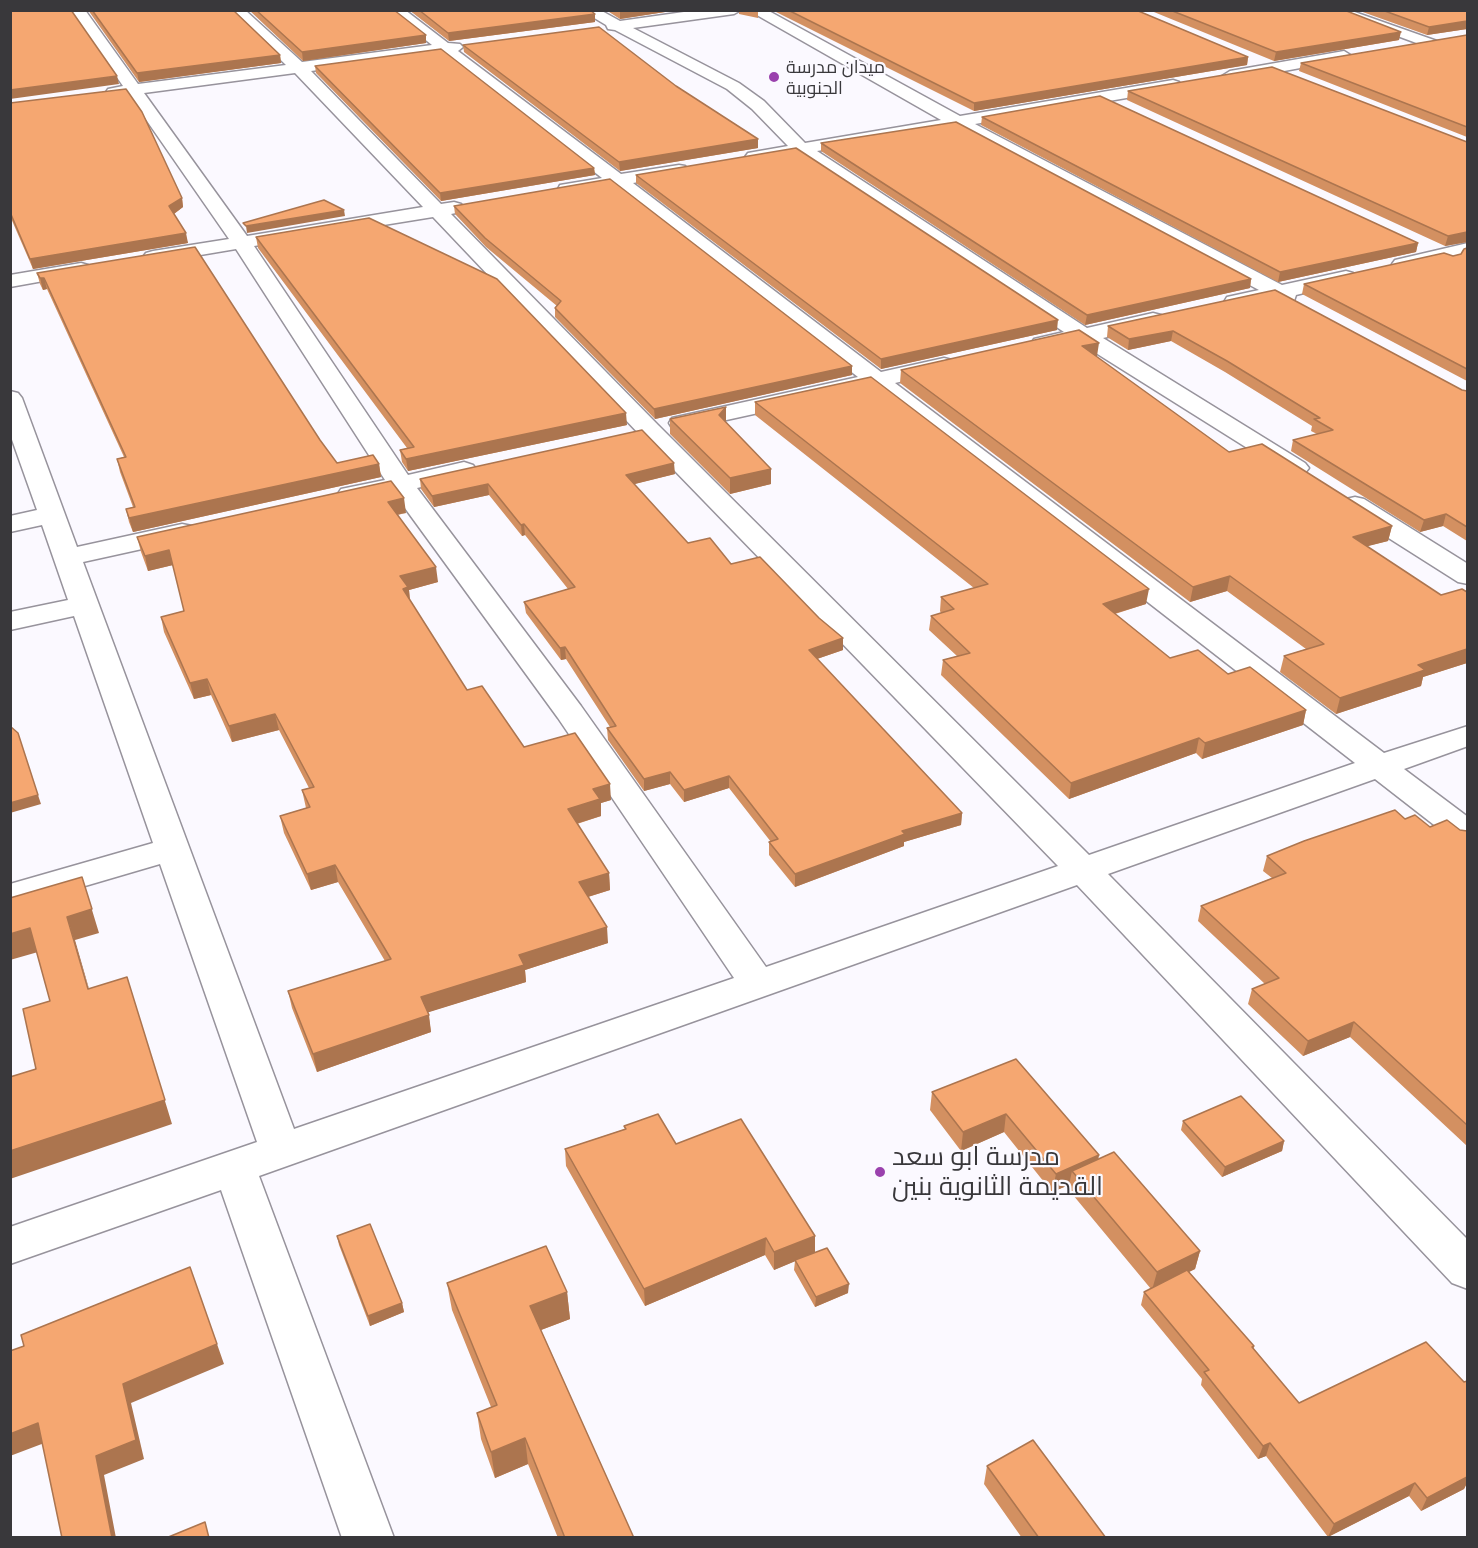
<!DOCTYPE html>
<html>
<head>
<meta charset="utf-8">
<style>
	body { margin:0 }
	#map { position:relative; width:1478px; height:1548px; overflow:hidden; background:#fbf9ff; font-family:"Golos Text",sans-serif }
	canvas { display:block }
	.frame { position:absolute; inset:0; border:12px solid #39383b; pointer-events:none }
</style>
</head>
<body>
<div id="map">
<canvas width="1478" height="1548"></canvas>
<div class="frame"></div>
</div>
<script>
const ctx = document.querySelector('canvas').getContext('2d');
ctx.lineJoin = 'round';
function shape(rows) {
  const path = new Path2D();
  for (const r of rows) {
    path.moveTo(r[0], r[1]);
    for (let i = 2; i < r.length; i += 2) path.lineTo(r[i], r[i + 1]);
  }
  return path;
}
function trace(path, color, width, dash) {
  ctx.strokeStyle = color;
  ctx.lineWidth = width;
  ctx.lineCap = dash ? 'butt' : 'round';
  ctx.setLineDash(dash || []);
  ctx.stroke(path);
}
function fillPath(path, color) {
  ctx.fillStyle = color;
  ctx.fill(path, 'evenodd');
}
function label(font, color, halo, rows, align = 'center') {
  ctx.font = font + ' "Golos Text",Cairo,sans-serif';
  ctx.lineWidth = 4.5;
  ctx.setLineDash([]);
  ctx.textBaseline = 'middle';
  ctx.strokeStyle = halo;
  ctx.fillStyle = color;
  for (const [text, x, y, turn = 0] of rows) {
    ctx.save();
    ctx.translate(x, y);
    ctx.rotate((+turn || 0) * Math.PI / 180);
    ctx.textAlign = isNaN(turn) ? turn : align;
    if (halo) ctx.strokeText(text, 0, 0);
    ctx.fillText(text, 0, 0);
    ctx.restore();
  }
}
const minor = shape([
	[70,10,85,10,138,84,286,65,229,10,245,10,302,62,432,45,388,10,405,10,448,43,460,44,463,47,458,51,621,174,679,165,685,166,688,170,685,174,633,183,881,372,944,358,952,360,955,365,952,370,895,383,1384,753,1468,726,1468,746,1404,769,1468,817,1468,845,1456,842,1375,779,1108,874,1468,1240,1468,1289,1452,1283,1077,885,259,1176,394,1538,342,1538,221,1190,10,1264,10,1227,257,1142,160,864,10,908,10,884,153,843,74,616,10,630,10,612,68,600,42,525,10,532,10,516,37,510,10,434,10,391,18,393,22,398,77,547,182,524,192,526,196,532,192,538,83,562,294,1129,734,978,558,718,394,493,350,503,341,501,337,495,341,489,385,480,236,249,153,263,146,261,143,257,146,253,153,251,229,239,129,95,108,95,106,92,108,89,123,86,70,10],
	[442,53,602,178,560,185,558,189,560,193,567,195,613,187,858,377,672,418,669,423,672,428,681,430,872,388,1355,763,1089,855,658,425,451,214,461,212,464,208,461,204,454,202,441,204,311,71,442,53],
	[295,73,423,207,247,236,144,93,295,73],
	[433,217,640,435,1058,866,766,967,581,706,417,488,473,475,477,470,473,465,464,462,408,475,254,246,433,217],
	[581,10,600,10,620,21,698,10,741,10,734,14,633,28,739,83,764,101,805,143,941,120,748,10,767,10,960,116,1173,80,1179,82,1181,85,1173,90,975,124,1282,285,1346,271,1353,273,1356,277,1353,281,1296,295,1294,301,1286,302,1276,299,1235,308,1227,307,1224,302,1227,297,1259,290,955,128,817,151,1087,328,1153,313,1161,315,1164,320,1161,325,1103,338,1305,463,1309,468,1305,473,1296,476,1287,473,1080,343,1042,351,1034,349,1031,344,1034,339,1064,332,798,155,754,162,748,161,745,157,748,153,788,146,752,109,727,89,615,30,608,29,606,25,581,10],
	[1327,10,1349,10,1468,52,1468,62,1327,10],
	[1344,51,1352,56,1349,59,1230,81,1222,76,1230,71,1344,51],
	[1468,243,1468,255,1402,270,1395,268,1392,264,1395,260,1468,243],
	[81,263,88,265,91,269,88,273,10,287,10,275,81,263],
	[1355,497,1364,499,1468,564,1468,584,1458,582,1346,511,1342,505,1346,499,1355,497]
]);
trace(minor, '#97939c', 3);
fillPath(minor, '#fff');
fillPath(shape([
	[88,10,233,10,280,55,281,63,139,82],
	[249,10,394,10,426,43,303,61],
	[409,10,590,10,595,22,449,41],
	[606,10,678,10,620,19],
	[739,10,758,10,758,18,739,14],
	[772,10,1136,10,1248,57,1247,65,974,111],
	[1149,10,1344,10,1399,40,1274,61],
	[1357,10,1467,10,1467,29,1427,35],
	[1467,35,1467,137,1299,71,1301,63],
	[463,45,676,86,758,139,758,148,620,171,464,52],
	[315,66,594,168,595,175,441,201,316,73],
	[1128,91,1467,242,1445,246,1127,100],
	[10,103,182,198,183,207,174,214,188,243,33,269,10,216],
	[982,117,1418,243,1416,252,1278,282,981,125],
	[821,143,1251,279,1250,288,1085,325,821,151],
	[636,175,1057,330,881,369,636,183],
	[454,206,852,375,655,419,555,317,555,308,557,306,486,247,455,214],
	[256,237,627,425,408,471,402,462,400,450,407,448,258,248],
	[1467,248,1467,381,1302,294,1304,284,1453,256,1461,254],
	[37,273,320,440,337,463,379,464,381,477,133,532,129,522,126,509,133,507,120,472,117,459,124,457,47,289,43,290,40,284],
	[1275,290,1462,390,1467,391,1467,541,1443,526,1420,532,1291,451,1293,440,1317,434,1311,431,1312,426,1225,372,1171,341,1128,350,1107,337,1108,326],
	[1096,356,1229,452,1392,526,1388,541,1367,546,1467,663,1423,677,1421,686,1336,714,1280,672,1284,656,1306,649,1227,591,1190,602,900,383,901,370,1097,356],
	[755,402,1146,604,1115,614,1170,658,1228,674,1306,710,1303,725,1202,759,1196,753,1069,799,941,675,943,660,957,656,929,630,931,616,941,613,940,611,941,597,974,588,755,415],
	[670,419,726,422,771,484,730,494,670,434],
	[675,474,634,484,688,543,731,564,819,618,843,638,843,650,817,659,962,813,961,825,904,842,904,846,795,887,769,855,769,842,771,842,729,788,684,802,670,784,644,791,608,740,607,728,610,727,566,659,561,660,526,613,524,602,568,589,525,535,522,536,489,495,434,507,421,489,420,479],
	[406,513,397,515,438,582,409,590,410,600,467,690,524,747,611,800,601,803,601,816,577,824,609,873,610,890,588,897,608,943,525,970,526,982,428,1012,431,1032,317,1072,292,1008,288,991,385,961,338,882,311,890,284,833,280,816,306,808,302,790,309,788,279,730,232,742,211,695,194,699,164,632,161,617,184,611,173,565,148,571,141,552,137,537],
	[1405,819,1430,827,1467,831,1467,1146,1350,1037,1303,1056,1248,1004,1252,989,1265,984,1198,921,1201,906,1272,878,1263,871,1267,856],
	[1016,1059,1099,1155,1098,1159,1200,1251,1195,1269,1189,1272,1254,1346,1254,1349,1299,1403,1464,1382,1467,1381,1467,1483,1464,1489,1421,1511,1409,1496,1328,1537,1266,1456,1258,1459,1201,1385,1202,1379,1141,1305,1144,1292,1151,1289,1068,1189,1069,1185,1052,1192,1004,1132,961,1151,930,1110,932,1092],
	[1183,1121,1284,1141,1282,1151,1222,1177,1181,1130],
	[624,1126,676,1144,815,1253,848,1293,815,1307,794,1270,795,1261,774,1270,765,1255,645,1306,566,1166,565,1149,625,1129],
	[337,1236,402,1303,404,1312,370,1326,339,1245],
	[447,1283,567,1292,570,1319,541,1330,634,1538,558,1538,528,1464,495,1478,481,1439,477,1413,491,1407,452,1310],
	[987,1466,1106,1538,1022,1538,984,1484]
]), '#d39061');
fillPath(shape([
	[623,10,678,10,620,19,620,11],
	[595,14,595,22,449,41,448,33],
	[1467,21,1467,29,1427,35,1429,27],
	[1401,32,1399,40,1274,61,1276,52],
	[426,35,426,43,303,61,302,52],
	[280,55,281,63,139,82,137,73],
	[1248,57,1247,65,974,111,974,103],
	[117,76,119,84,10,99,10,90],
	[758,139,758,148,620,171,619,162],
	[594,168,595,175,441,201,440,193],
	[182,198,183,207,171,216,169,206],
	[344,210,345,216,247,233,246,226],
	[1467,232,1467,242,1445,246,1448,236],
	[186,233,188,243,33,269,30,259],
	[1418,243,1416,252,1278,282,1280,272],
	[40,278,44,278,47,289,43,290],
	[1251,279,1250,288,1085,325,1087,315],
	[1058,320,1057,330,881,369,881,359],
	[1173,331,1171,341,1128,350,1129,339],
	[1099,343,1097,356,1080,359,1082,346],
	[852,366,852,375,655,419,654,409],
	[726,407,726,422,719,415],
	[626,413,627,425,408,471,406,459],
	[674,463,675,474,627,486,626,475],
	[379,464,381,477,133,532,129,518],
	[771,469,771,484,730,494,730,478],
	[488,484,489,495,434,507,432,496],
	[404,498,406,513,390,516,388,502],
	[1446,514,1443,526,1420,532,1424,520],
	[524,524,525,535,522,536,521,525],
	[1392,526,1388,541,1349,551,1353,537],
	[169,550,173,565,148,571,145,556],
	[436,567,438,582,409,590,410,602,405,604,400,576],
	[1230,576,1227,591,1190,602,1193,587],
	[1149,589,1146,604,1100,618,1103,604],
	[843,638,843,650,808,662,809,650],
	[565,647,566,659,561,660,560,648],
	[1467,649,1467,663,1423,677,1421,686,1336,714,1340,698,1418,665],
	[207,679,211,695,194,699,190,683],
	[1306,710,1303,725,1202,759,1205,743],
	[275,714,279,730,232,742,229,726],
	[1199,738,1196,753,1069,799,1071,783],
	[670,772,670,784,644,791,644,779],
	[729,776,729,788,684,802,684,790],
	[610,784,611,800,601,803,601,816,569,826,568,809,593,789],
	[38,795,41,804,10,813,10,803],
	[962,813,961,825,904,842,904,846,795,887,795,874,902,831],
	[335,865,338,882,311,890,307,874],
	[609,873,610,890,581,899,579,882],
	[82,877,99,933,75,940,96,1013,67,917],
	[607,927,608,943,525,970,526,982,423,1014,421,997,519,955],
	[30,928,38,952,10,960,10,934],
	[127,977,172,1124,10,1179,10,1151],
	[429,1015,431,1032,317,1072,313,1054],
	[1354,1022,1350,1037,1303,1056,1308,1041],
	[1006,1114,1004,1132,961,1151,963,1132],
	[1284,1141,1282,1151,1222,1177,1225,1167],
	[1099,1155,1095,1174,1072,1171,1069,1185,1052,1192,1056,1174],
	[815,1236,815,1253,774,1270,774,1252],
	[766,1238,765,1255,645,1306,644,1289],
	[1200,1251,1195,1269,1152,1290,1157,1272],
	[849,1284,848,1293,815,1307,816,1297],
	[567,1292,570,1319,533,1333,530,1306],
	[402,1303,404,1312,370,1326,368,1316],
	[217,1344,224,1364,131,1403,144,1459,104,1475,116,1538,112,1538,96,1456,123,1384],
	[38,1423,47,1442,10,1456,10,1434],
	[525,1438,528,1464,495,1478,491,1452],
	[1270,1443,1266,1456,1258,1459,1263,1446],
	[1467,1475,1467,1483,1464,1489,1421,1511,1427,1498],
	[1415,1483,1409,1496,1328,1537,1334,1524]
]), '#ac754f');
const building = shape([
	[10,10,71,10,117,76,10,90,10,10],
	[92,10,233,10,280,55,137,73,92,10],
	[256,10,394,10,426,35,302,52,256,10],
	[419,10,590,10,595,14,448,33,419,10],
	[788,10,1136,10,1248,57,974,103,788,10],
	[1170,10,1344,10,1401,32,1276,52,1170,10],
	[1382,10,1467,10,1467,21,1429,27,1382,10],
	[599,27,676,86,758,139,619,162,463,45,599,27],
	[1467,35,1467,127,1301,63,1467,35],
	[441,49,594,168,440,193,315,66,441,49],
	[1272,67,1467,142,1467,232,1448,236,1128,91,1272,67],
	[126,89,142,112,182,198,169,206,186,233,30,259,10,212,10,103,126,89],
	[1100,96,1418,243,1280,272,982,117,1100,96],
	[956,122,1251,279,1087,315,821,143,956,122],
	[796,148,1058,320,881,359,636,175,796,148],
	[610,179,852,366,654,409,555,308,561,301,485,238,454,206,610,179],
	[324,200,344,210,246,226,243,223,324,200],
	[369,218,497,279,626,413,406,459,400,450,414,447,256,237,369,218],
	[195,247,320,440,337,463,373,455,379,464,129,518,126,509,135,507,117,459,126,457,44,278,40,278,37,273,195,247],
	[1467,248,1467,369,1304,284,1444,253,1453,256,1461,254,1464,249,1467,248],
	[1275,290,1462,390,1467,391,1467,527,1446,514,1424,520,1293,440,1333,430,1314,419,1320,418,1227,361,1173,331,1129,339,1108,326,1275,290],
	[1079,330,1099,343,1082,346,1229,452,1262,444,1392,526,1353,537,1441,595,1462,589,1467,592,1467,649,1418,665,1425,670,1340,698,1284,656,1324,644,1230,576,1193,587,901,370,1079,330],
	[871,377,1149,589,1103,604,1170,658,1198,650,1228,674,1250,667,1306,710,1205,743,1199,738,1071,783,943,660,970,653,931,616,954,609,941,597,988,584,755,402,871,377],
	[726,407,719,415,771,469,730,478,670,419,726,407],
	[642,430,674,463,626,475,688,543,710,538,731,564,760,557,819,618,843,638,809,650,962,813,902,831,905,834,795,874,769,842,778,839,729,776,684,790,670,772,644,779,607,728,616,726,565,647,560,648,524,602,575,587,524,524,521,525,488,484,432,496,420,479,642,430],
	[391,481,404,498,388,502,436,567,400,576,408,587,403,589,467,690,482,686,524,747,575,733,610,784,593,789,600,799,568,809,609,873,579,882,607,927,519,955,524,965,421,997,429,1015,313,1054,288,991,391,959,335,865,307,874,280,816,310,807,302,790,314,787,275,714,229,726,207,679,190,683,161,617,184,611,169,550,145,556,137,537,391,481],
	[10,726,18,733,38,795,10,803,10,726],
	[1395,810,1405,819,1415,815,1430,827,1447,820,1460,830,1467,831,1467,1125,1354,1022,1308,1041,1252,989,1279,978,1201,906,1286,873,1267,856,1304,841,1395,810],
	[82,877,92,909,67,917,88,989,127,977,165,1100,10,1151,10,1077,36,1069,23,1009,50,1001,30,928,10,934,10,898,82,877],
	[1016,1059,1099,1155,1056,1174,1006,1114,963,1132,932,1092,1016,1059],
	[1241,1096,1284,1141,1225,1167,1183,1121,1241,1096],
	[658,1114,676,1144,741,1119,815,1236,774,1252,766,1238,644,1289,565,1149,626,1129,624,1126,658,1114],
	[1114,1152,1200,1251,1157,1272,1072,1171,1114,1152],
	[370,1224,402,1303,368,1316,337,1236,370,1224],
	[546,1246,567,1292,530,1306,634,1538,565,1538,525,1438,491,1452,477,1413,497,1405,447,1283,546,1246],
	[827,1248,849,1284,816,1297,795,1260,827,1248],
	[190,1267,217,1344,123,1384,136,1440,96,1456,112,1538,62,1538,38,1423,10,1434,10,1351,24,1346,21,1335,190,1267],
	[1187,1270,1254,1346,1252,1347,1299,1403,1426,1342,1464,1382,1467,1381,1467,1477,1427,1498,1415,1483,1334,1524,1270,1443,1263,1446,1204,1372,1209,1370,1144,1292,1187,1270],
	[1033,1440,1106,1538,1039,1538,987,1466,1033,1440],
	[205,1522,209,1538,166,1538,205,1522]
]);
fillPath(building, '#f5a771');
trace(building, '#ac754f', 1.5);
for (const [x, y, r, color] of [
	[774,77,6,"#9a41ad"],
	[880,1172,6,"#9a41ad"]
]) {
  const dot = new Path2D();
  dot.arc(x, y, r, 0, 2 * Math.PI);
  ctx.fillStyle = color;
  ctx.fill(dot);
  trace(dot, '#fbf9ff', 2);
}
label('18px', '#39383b', '#fbf9ff', [
	["ميدان مدرسة",786,67],
	["الجنوبية",786,88]
], 'left');
label('26px', '#39383b', '#fbf9ff', [
	["مدرسة ابو سعد",892,1157],
	["القديمة الثانوية بنين",892,1187]
], 'left');
</script>
</body>
</html>
